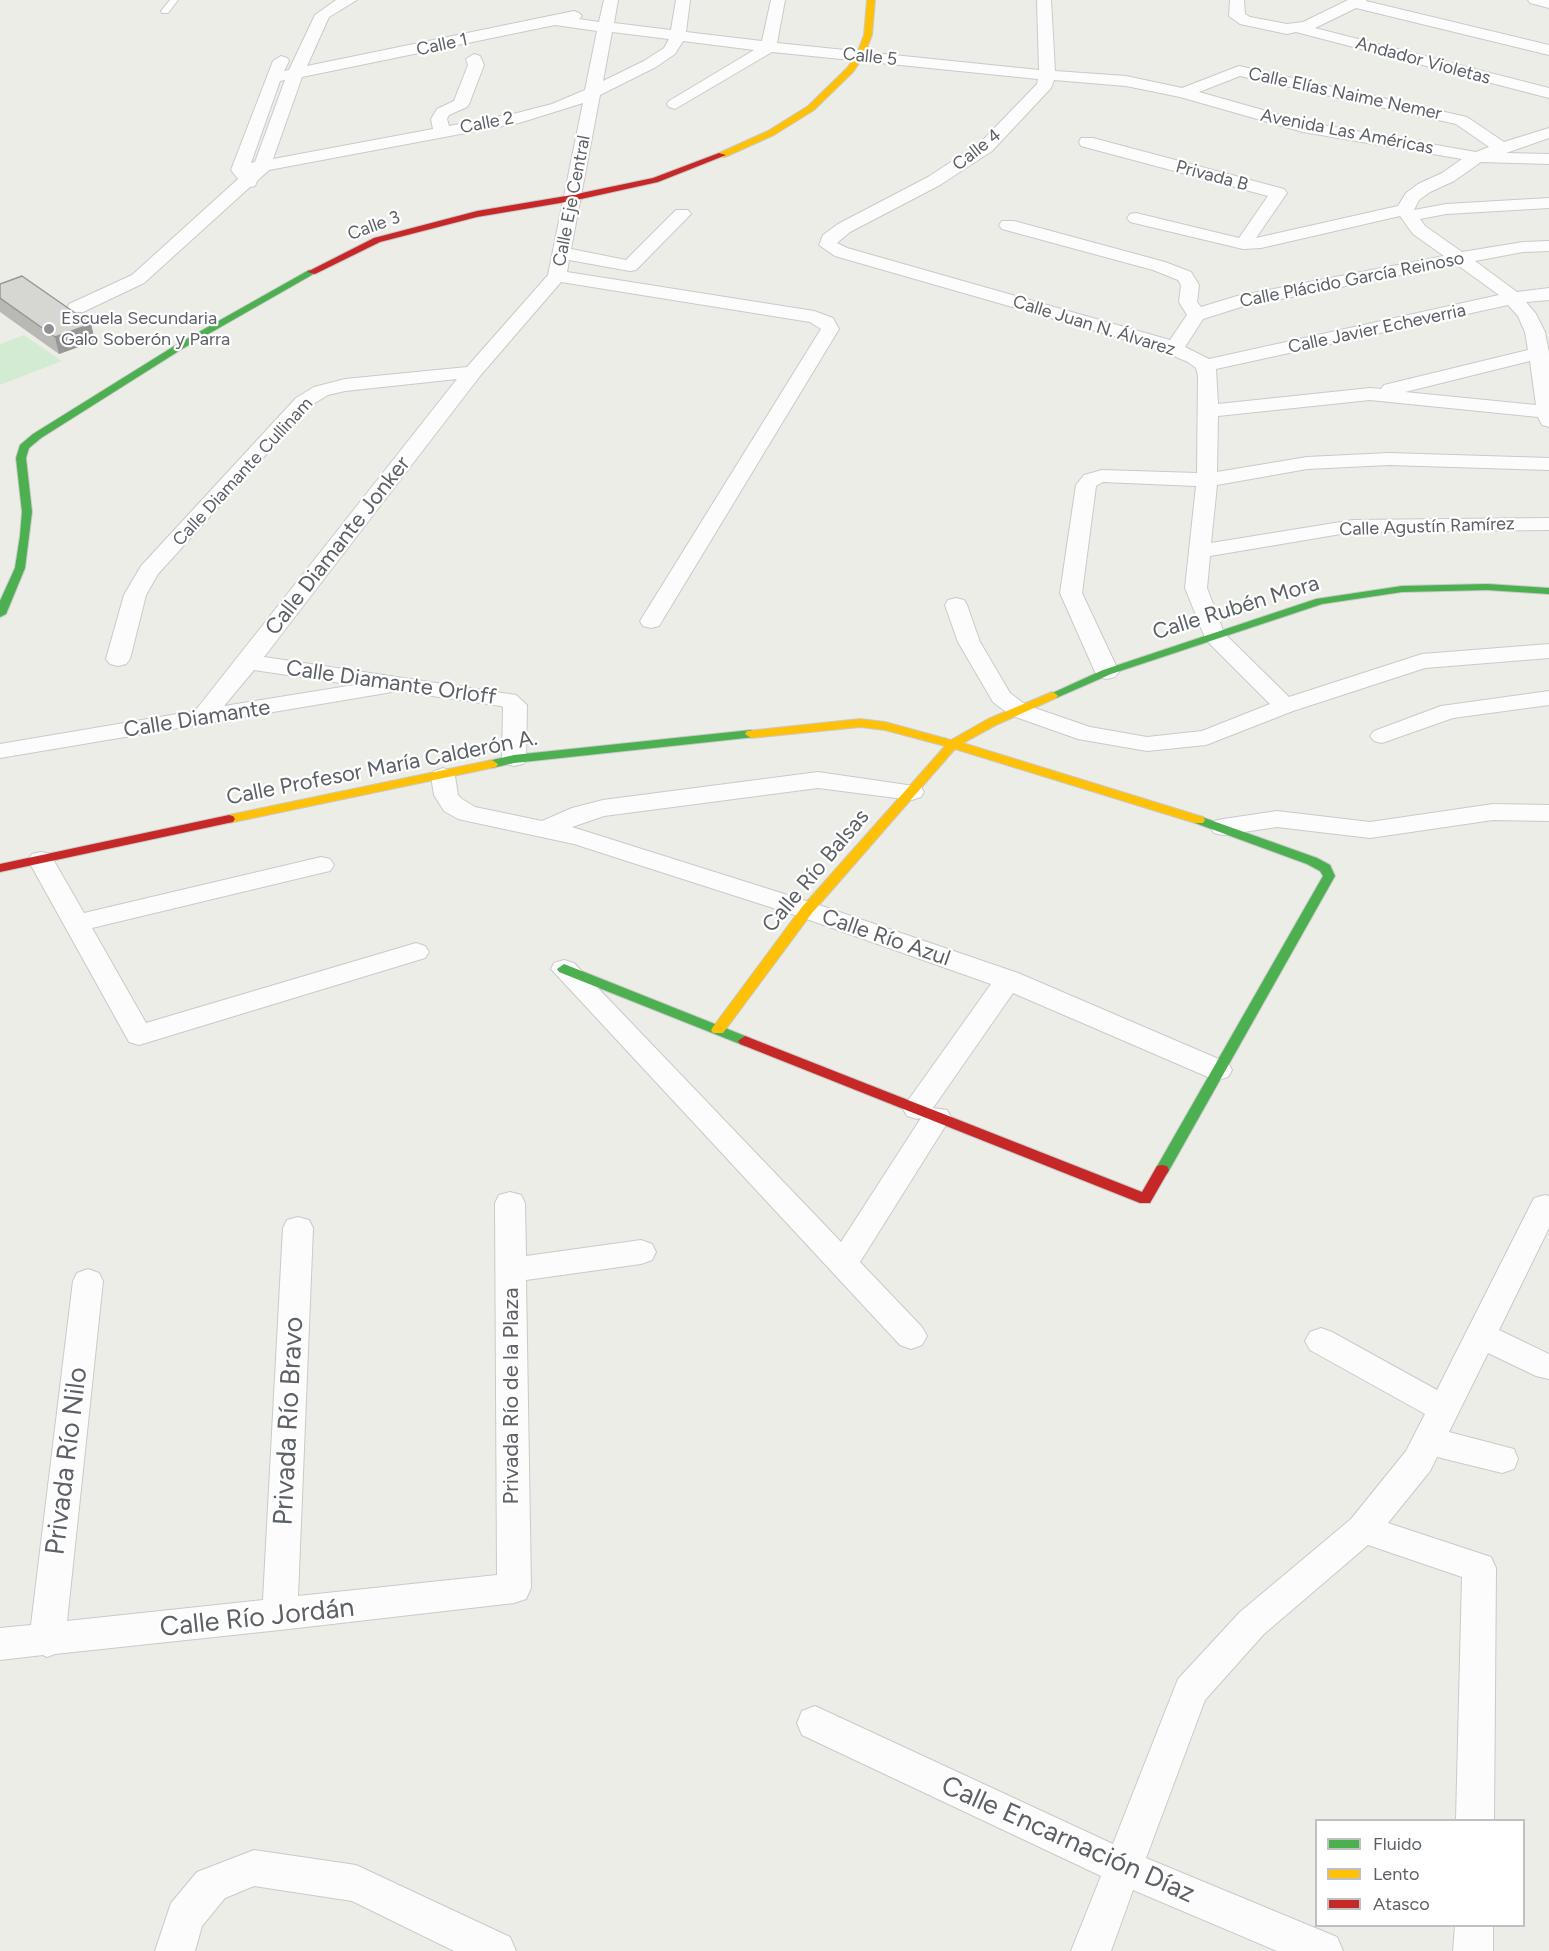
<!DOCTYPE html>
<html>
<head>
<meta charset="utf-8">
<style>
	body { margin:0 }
	#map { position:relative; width:1549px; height:1951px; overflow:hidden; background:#edede8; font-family:Figtree,sans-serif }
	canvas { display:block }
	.legend { position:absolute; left:1315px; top:1819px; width:210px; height:108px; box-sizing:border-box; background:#fff; border:2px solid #bec0c2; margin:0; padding:8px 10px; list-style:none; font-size:18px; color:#5c6167 }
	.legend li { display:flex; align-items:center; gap:12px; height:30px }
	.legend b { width:30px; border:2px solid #bec0c2 }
</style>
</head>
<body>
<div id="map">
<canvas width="1549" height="1951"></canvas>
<ul class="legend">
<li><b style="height:8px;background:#4caf50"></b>Fluido</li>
<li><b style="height:8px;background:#ffc107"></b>Lento</li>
<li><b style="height:8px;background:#c62828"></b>Atasco</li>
</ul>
</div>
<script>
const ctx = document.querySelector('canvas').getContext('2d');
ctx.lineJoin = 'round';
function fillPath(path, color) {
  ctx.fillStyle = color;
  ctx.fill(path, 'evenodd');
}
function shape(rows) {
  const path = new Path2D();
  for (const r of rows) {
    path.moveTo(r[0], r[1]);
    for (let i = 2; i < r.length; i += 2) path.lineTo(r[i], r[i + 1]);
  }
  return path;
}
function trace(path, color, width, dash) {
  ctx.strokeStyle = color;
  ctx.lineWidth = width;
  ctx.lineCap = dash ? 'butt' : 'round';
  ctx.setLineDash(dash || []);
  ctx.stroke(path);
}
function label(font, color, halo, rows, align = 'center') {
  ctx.font = font + ' Figtree,sans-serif';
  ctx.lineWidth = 4.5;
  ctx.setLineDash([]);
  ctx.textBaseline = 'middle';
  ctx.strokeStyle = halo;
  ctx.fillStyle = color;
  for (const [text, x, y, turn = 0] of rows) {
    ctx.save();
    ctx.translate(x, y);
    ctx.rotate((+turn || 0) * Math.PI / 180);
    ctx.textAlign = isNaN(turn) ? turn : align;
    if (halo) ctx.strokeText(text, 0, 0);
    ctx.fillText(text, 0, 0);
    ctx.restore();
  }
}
fillPath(shape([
	[24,335,62,361,0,385,0,344]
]), '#d4ebd3');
const lane = shape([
	[170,0,178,0,168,13,162,13,161,11,170,0]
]);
const street = shape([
	[336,0,357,0,329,17,307,66,574,11,579,13,582,16,579,19,599,22,604,0,618,0,614,23,671,30,676,0,690,0,686,32,762,41,771,0,785,0,777,43,1039,70,1037,0,1051,0,1055,71,1126,76,1182,88,1239,66,1467,117,1504,142,1549,128,1549,138,1506,153,1549,154,1549,164,1481,162,1454,181,1430,192,1419,200,1414,210,1446,204,1549,198,1549,208,1446,214,1420,219,1425,226,1462,252,1523,242,1549,241,1549,251,1523,252,1475,261,1517,292,1549,288,1549,300,1526,302,1536,314,1545,332,1549,353,1549,427,1542,425,1538,417,1370,400,1218,416,1217,472,1307,457,1389,453,1549,458,1549,470,1389,465,1307,469,1217,485,1211,543,1353,520,1549,518,1549,530,1353,532,1210,556,1207,588,1224,633,1289,697,1422,654,1549,644,1549,658,1425,668,1293,711,1206,745,1147,751,1078,739,1010,715,993,702,958,642,945,605,948,600,956,598,964,600,967,605,980,642,1010,693,1026,705,1090,727,1147,737,1202,731,1270,704,1206,640,1185,588,1196,486,1103,482,1096,486,1082,593,1119,672,1115,677,1107,679,1099,677,1095,672,1060,593,1076,485,1084,475,1102,470,1197,473,1198,376,1196,368,1188,362,1155,348,835,256,819,245,823,235,838,224,928,177,980,143,1037,84,1038,79,772,52,675,109,669,107,667,104,669,101,754,50,683,41,675,54,656,67,600,95,571,249,626,260,676,210,688,210,691,214,636,270,630,271,569,260,567,272,814,311,833,318,839,329,659,626,651,628,643,626,640,621,821,329,810,322,561,282,480,376,264,657,516,695,527,705,526,759,523,764,514,766,505,764,502,759,503,707,501,706,398,691,0,758,0,744,195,711,457,379,345,391,328,395,310,406,158,574,146,595,130,659,126,664,118,666,110,664,106,659,124,595,141,566,296,398,314,387,345,379,467,367,548,275,583,103,519,123,269,170,257,181,255,186,250,187,144,283,83,312,69,312,67,308,69,304,132,275,238,179,231,170,273,61,281,56,287,58,289,61,284,71,289,70,315,15,336,0],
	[555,25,597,31,585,90,552,104,517,113,449,126,447,119,449,115,467,107,469,104,484,65,480,56,474,54,466,59,468,65,454,101,437,109,431,119,433,129,273,159,302,77,555,25],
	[612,32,669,39,664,48,644,61,603,81,612,32],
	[1240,76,1456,124,1489,147,1476,152,1305,122,1199,92,1240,76],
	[285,80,255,162,251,163,280,81,285,80],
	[1054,80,1126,86,1180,97,1303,132,1462,159,1442,173,1418,184,1406,193,1398,206,1256,238,1287,193,1284,189,1093,138,1081,138,1079,142,1081,146,1268,196,1239,238,1136,213,1130,214,1127,218,1130,222,1243,249,1261,248,1400,216,1413,234,1444,256,1237,296,1201,307,1197,302,1199,285,1191,272,1165,262,1014,221,1002,221,999,225,1002,229,1153,270,1178,280,1181,285,1179,302,1187,315,1170,340,847,248,837,243,850,232,940,185,992,151,1051,88,1054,80],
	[1456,264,1499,295,1209,359,1185,347,1203,319,1241,307,1456,264],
	[1508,305,1518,316,1525,332,1528,350,1384,385,1381,389,1370,388,1218,404,1216,369,1508,305],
	[1530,361,1536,405,1405,392,1530,361],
	[254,670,354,685,224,706,254,670],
	[1230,0,1244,0,1245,14,1250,17,1287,24,1303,22,1348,0,1367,0,1366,1,1549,45,1549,55,1356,8,1315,28,1549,88,1549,98,1296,32,1287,34,1240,24,1229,16,1230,0],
	[1528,0,1549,0,1549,8,1530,3,1528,0],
	[1549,691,1549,705,1453,718,1382,743,1374,741,1370,736,1374,731,1441,706,1549,691],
	[443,768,452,771,455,776,458,795,462,799,475,807,542,821,572,808,603,800,818,772,921,787,924,792,921,797,912,800,818,788,604,816,572,827,816,904,1018,973,1228,1063,1232,1070,1228,1077,1218,1080,1208,1077,1013,993,933,1108,947,1110,951,1117,860,1262,922,1327,927,1336,922,1345,911,1349,900,1345,551,969,554,963,564,960,574,963,841,1242,921,1118,917,1119,907,1116,903,1109,907,1102,991,984,798,916,574,844,458,819,444,811,434,795,431,776,434,771,443,768],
	[1493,804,1549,805,1549,821,1493,820,1370,838,1277,827,1223,835,1214,833,1210,827,1214,821,1223,819,1277,811,1370,822,1493,804],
	[41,852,50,854,84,913,321,857,330,859,334,865,330,871,321,873,92,928,146,1023,416,943,425,946,429,952,425,958,139,1045,129,1042,28,860,32,854,41,852],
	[510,1192,521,1195,525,1203,526,1256,641,1240,652,1244,656,1252,652,1260,641,1264,526,1280,531,1588,526,1599,514,1603,280,1630,55,1654,47,1657,43,1655,0,1660,0,1628,31,1625,73,1281,77,1273,88,1269,99,1273,103,1281,67,1621,263,1600,283,1228,287,1220,298,1217,309,1220,313,1228,298,1596,497,1575,495,1203,499,1195,510,1192],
	[1545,1195,1549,1196,1549,1228,1499,1330,1549,1354,1549,1379,1536,1376,1488,1353,1449,1432,1514,1449,1518,1459,1514,1469,1502,1473,1437,1457,1430,1471,1388,1523,1491,1557,1496,1568,1494,1820,1456,1820,1462,1577,1368,1545,1264,1634,1205,1700,1146,1858,1337,1937,1343,1951,1277,1951,1133,1890,1111,1951,1071,1951,1101,1876,802,1735,797,1723,802,1711,815,1706,1113,1844,1178,1679,1240,1612,1351,1519,1406,1451,1425,1414,1310,1350,1305,1341,1310,1332,1321,1328,1332,1332,1437,1390,1534,1198,1545,1195],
	[254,1850,356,1865,510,1937,516,1951,454,1951,352,1901,254,1886,225,1898,202,1926,195,1951,155,1951,171,1903,197,1872,254,1850],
	[1455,1926,1493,1926,1493,1951,1453,1951,1455,1926]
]);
const fast = shape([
	[309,270,317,272,182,349,41,438,29,448,26,458,32,512,25,568,6,614,0,617,0,601,15,568,20,536,22,512,16,458,20,445,33,434,176,345,309,270],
	[1487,584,1549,588,1549,594,1487,590,1402,592,1322,604,1111,674,1056,698,1048,698,1046,696,1103,670,1316,599,1402,586,1487,584],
	[751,730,757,734,755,737,514,763,492,768,486,764,488,761,514,755,751,730],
	[1199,816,1317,858,1330,865,1335,876,1167,1174,1162,1175,1157,1174,1155,1170,1323,876,1320,871,1307,864,1195,823,1193,820,1199,816],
	[564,964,750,1038,752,1041,745,1046,740,1044,559,972,557,969,564,964]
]);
const slow = shape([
	[867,0,875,0,872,35,864,56,853,72,814,110,774,135,725,157,719,157,719,153,768,131,808,106,847,68,856,56,864,35,867,0],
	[1052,692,1056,694,1058,696,1056,698,996,725,963,743,1203,817,1205,820,1203,823,1195,823,955,749,812,913,723,1033,713,1033,711,1030,713,1027,802,907,945,746,885,730,860,727,751,738,745,734,747,731,860,719,885,722,951,740,988,719,1052,692],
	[492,760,498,764,496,767,229,823,223,819,229,815,492,760]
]);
const jam = shape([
	[719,153,726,155,658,182,572,201,477,217,380,242,315,274,307,272,374,238,477,211,572,195,653,178,719,153],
	[229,815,233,816,235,819,233,822,0,872,0,864,229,815],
	[745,1036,1142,1192,1157,1166,1162,1165,1167,1166,1169,1170,1150,1203,1140,1203,740,1044,738,1041,745,1036]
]);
trace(lane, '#c9cac9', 2);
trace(street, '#c9cac9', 2);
trace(fast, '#c9cac9', 2);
trace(slow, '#c9cac9', 2);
trace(jam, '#c9cac9', 2);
fillPath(lane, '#fcfcfc');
fillPath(street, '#fcfcfc');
fillPath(fast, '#4caf50');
fillPath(slow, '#ffc107');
fillPath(jam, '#c62828');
fillPath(shape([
	[0,284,91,324,95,341,59,354,0,312]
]), '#b8b8b5');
fillPath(shape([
	[91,324,95,341,59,354,55,337]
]), '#969694');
const building = shape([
	[22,276,91,324,55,337,0,298,0,284,22,276]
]);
fillPath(building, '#d6d6d3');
trace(building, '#969694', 1.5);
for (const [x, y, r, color] of [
	[49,329,6,"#8f9294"]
]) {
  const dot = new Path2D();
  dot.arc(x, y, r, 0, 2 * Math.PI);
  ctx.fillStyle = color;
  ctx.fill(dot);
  trace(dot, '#fff', 2);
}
label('18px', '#5c6167', '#fff', [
	["Calle 1",442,45,-12],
	["Calle 5",870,57,6],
	["Andador Violetas",1423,61,15],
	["Calle Elías Naime Nemer",1345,94,12],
	["Calle 2",487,123,-11],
	["Avenida Las Américas",1347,132,11],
	["Calle 4",977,150,-38],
	["Privada B",1212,176,15],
	["Calle Eje Central",572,201,-79],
	["Calle 3",374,226,-20],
	["Calle Plácido García Reinoso",1352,280,-11],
	["Calle Juan N. Álvarez",1094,326,17],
	["Calle Javier Echeverria",1377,329,-12],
	["Calle Diamante Cullinam",243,472,-47],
	["Calle Agustín Ramírez",1427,527,-2]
]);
label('18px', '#5c6167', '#fff', [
	["Escuela Secundaria",61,319],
	["Galo Soberón y Parra",61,340]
], 'left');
label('22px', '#5c6167', '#fff', [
	["Calle Diamante Jonker",338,546,-52],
	["Calle Rubén Mora",1236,608,-17],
	["Calle Diamante Orloff",391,683,8],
	["Calle Diamante",197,719,-9],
	["Calle Profesor María Calderón A.",382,768,-11],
	["Calle Río Balsas",816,871,-50],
	["Calle Río Azul",886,938,19],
	["Privada Río de la Plaza",512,1396,-90]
]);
label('27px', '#5c6167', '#fff', [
	["Privada Río Bravo",289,1421,-87],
	["Privada Río Nilo",67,1461,-83],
	["Calle Río Jordán",257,1618,-6],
	["Calle Encarnación Díaz",1068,1840,24]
]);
</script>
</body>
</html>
